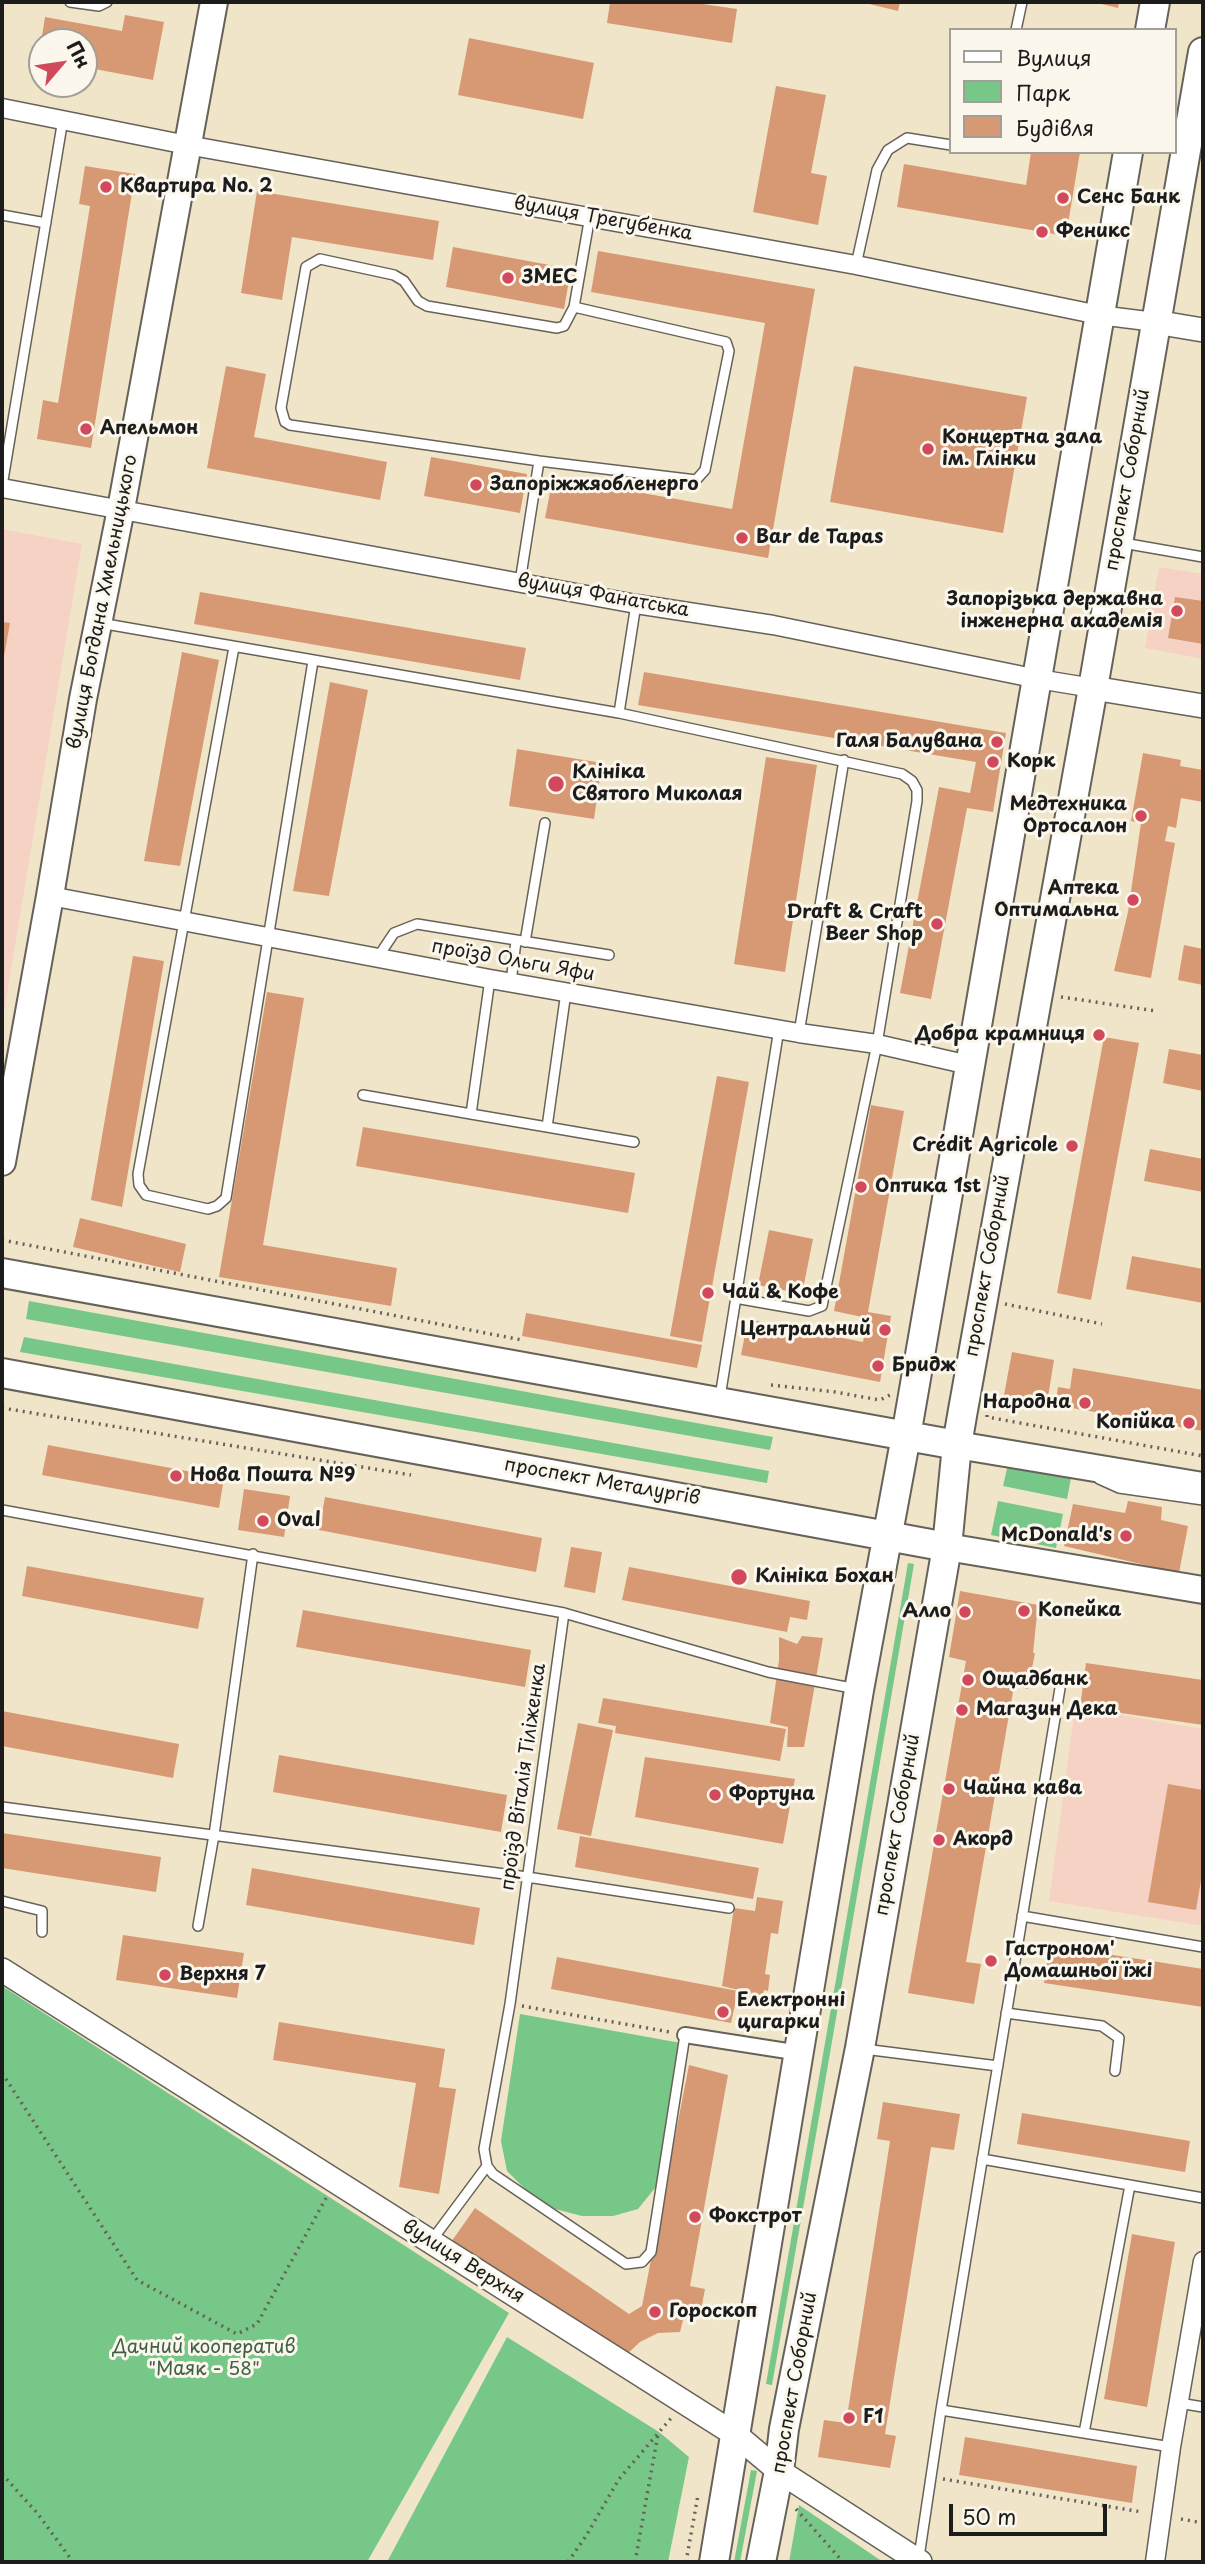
<!DOCTYPE html>
<html>
<head>
<meta charset="utf-8">
<style>
	body { margin:0 }
	#map { position:relative; width:1205px; height:2564px; overflow:hidden; background:#f1e5c9; font-family:"Playpen Sans",sans-serif }
	canvas { display:block }
	.frame { position:absolute; inset:0; border:4px solid #1c1c1c; pointer-events:none }
	.legend { position:absolute; left:949px; top:28px; width:228px; height:126px; box-sizing:border-box; background:#fbf7ec; border:2px solid #a29f99; margin:0; padding:9px 12px; list-style:none; font-size:21px; color:#1c1c1c }
	.legend li { display:flex; align-items:center; gap:14px; height:35px }
	.legend b { width:35px; border:2px solid #a29f99 }
	.north { position:absolute; left:28px; top:28px; width:70px; height:70px; box-sizing:border-box; background:#fbf7ec; border:2px solid #a29f99; border-radius:50%; rotate:61deg; font-size:19px; font-weight:700; line-height:28px; text-align:center; color:#1c1c1c }
	.north::after { content:''; display:block; margin:auto; width:24px; height:32px; background:#d1495b; clip-path:polygon(50% 0,100% 100%,50% 72%,0 100%) }
	.scale { position:absolute; left:949px; top:2504px; width:158px; height:32px; box-sizing:border-box; border:4px solid #1c1c1c; border-top:0; padding-left:9px; font-size:21px; line-height:24px; white-space:nowrap; color:#1c1c1c; -webkit-text-stroke:5px #fbf7ec; paint-order:stroke }
</style>
</head>
<body>
<div id="map">
<canvas width="1205" height="2564"></canvas>
<div class="frame"></div>
<ul class="legend">
<li><b style="height:9px;background:#fff"></b>Вулиця</li>
<li><b style="height:19px;background:#76c788"></b>Парк</li>
<li><b style="height:19px;background:#d69973"></b>Будівля</li>
</ul>
<div class="north">Пн</div>
<div class="scale">50 m</div>
</div>
<script>
const ctx = document.querySelector('canvas').getContext('2d');
ctx.lineJoin = 'round';
function fillPath(path, color) {
  ctx.fillStyle = color;
  ctx.fill(path, 'evenodd');
}
function shape(rows) {
  const path = new Path2D();
  for (const r of rows) {
    path.moveTo(r[0], r[1]);
    for (let i = 2; i < r.length; i += 2) path.lineTo(r[i], r[i + 1]);
  }
  return path;
}
function trace(path, color, width, dash) {
  ctx.strokeStyle = color;
  ctx.lineWidth = width;
  ctx.lineCap = dash ? 'butt' : 'round';
  ctx.setLineDash(dash || []);
  ctx.stroke(path);
}
function label(font, color, halo, rows, align = 'center') {
  ctx.font = font + ' "Playpen Sans",sans-serif';
  ctx.lineWidth = 6;
  ctx.setLineDash([]);
  ctx.textBaseline = 'middle';
  ctx.strokeStyle = halo;
  ctx.fillStyle = color;
  for (const [text, x, y, turn = 0] of rows) {
    ctx.save();
    ctx.translate(x, y);
    ctx.rotate((+turn || 0) * Math.PI / 180);
    ctx.textAlign = isNaN(turn) ? turn : align;
    if (halo) ctx.strokeText(text, 0, 0);
    ctx.fillText(text, 0, 0);
    ctx.restore();
  }
}
fillPath(shape([
	[2,529,82,544,2,1024],
	[1159,567,1203,574,1203,659,1145,648],
	[1075,1707,1203,1729,1203,1926,1049,1901]
]), '#f6d2c5');
fillPath(shape([
	[29,1301,773,1437,770,1450,26,1319],
	[24,1337,769,1471,767,1483,20,1352],
	[1009,1460,1072,1473,1067,1499,1003,1486],
	[998,1501,1063,1514,1056,1548,991,1535],
	[908,1563,914,1564,818,2123,772,2385,766,2384],
	[2,1986,509,2313,367,2562,2,2562],
	[520,2014,681,2043,659,2183,638,2209,613,2216,582,2216,555,2209,527,2191,507,2171,501,2141],
	[507,2337,659,2432,689,2457,668,2562,387,2562],
	[751,2470,757,2471,740,2562,734,2562],
	[799,2505,883,2562,789,2562]
]), '#76c788');
fillPath(shape([
	[610,2,689,2,737,9,732,43,607,23],
	[861,2,900,2,898,11],
	[1093,2,1119,2,1118,8],
	[125,15,164,22,153,80,84,67,84,42,41,42,45,17,122,31],
	[469,38,594,63,583,119,458,95],
	[776,86,826,95,811,173,827,176,818,225,753,212],
	[1031,152,1080,152,1066,236,897,207,904,164,1026,185],
	[85,166,135,174,91,448,37,439,43,400,58,403,90,206,79,204],
	[257,191,439,221,433,260,292,237,282,300,241,293],
	[453,247,571,269,564,309,446,287],
	[598,251,815,289,768,558,545,518,553,477,732,509,765,323,591,292],
	[226,366,266,374,254,437,387,462,380,500,207,468],
	[854,366,1027,397,1003,533,830,502],
	[431,457,527,474,520,513,424,496],
	[200,592,526,648,520,680,194,624],
	[1175,597,1203,601,1203,644,1168,638],
	[2,622,10,623,3,662,2,662],
	[182,652,219,660,180,866,144,861],
	[644,672,1006,733,993,812,967,808,931,999,900,993,939,787,970,793,976,762,638,705],
	[330,682,368,690,329,896,293,891],
	[517,749,602,763,594,819,509,806],
	[1143,753,1181,760,1180,766,1203,770,1203,802,1181,798,1176,828,1168,826,1165,841,1175,843,1151,978,1114,971,1128,912,1141,823,1131,821],
	[766,757,817,765,785,972,734,964],
	[1184,945,1203,949,1203,985,1178,980],
	[133,956,164,961,122,1207,91,1200],
	[267,992,304,998,263,1245,397,1268,391,1306,219,1277],
	[1104,1037,1139,1043,1091,1300,1057,1293],
	[1169,1049,1203,1055,1203,1091,1163,1083],
	[717,1076,749,1082,702,1342,670,1336],
	[871,1105,904,1111,868,1312,891,1316,880,1382,741,1355,748,1319,863,1342,867,1318,834,1311],
	[363,1127,635,1173,628,1213,356,1166],
	[1150,1149,1203,1159,1203,1192,1144,1181],
	[80,1218,186,1244,180,1272,73,1247],
	[769,1230,813,1239,802,1294,758,1285],
	[1132,1256,1203,1269,1203,1303,1126,1289],
	[526,1313,702,1345,697,1368,522,1336],
	[1012,1352,1054,1360,1047,1403,1004,1395],
	[1073,1368,1203,1390,1203,1431,1055,1405,1058,1387,1070,1389],
	[48,1445,224,1478,219,1508,42,1475],
	[244,1489,290,1496,284,1537,238,1530],
	[325,1497,542,1538,536,1572,319,1530],
	[1128,1501,1162,1507,1161,1520,1188,1526,1179,1573,1064,1546,1073,1504,1125,1513],
	[571,1547,602,1552,595,1593,564,1587],
	[27,1566,204,1598,198,1629,22,1596],
	[629,1567,810,1601,807,1620,790,1617,787,1632,622,1600],
	[960,1591,1038,1605,1033,1653,1035,1653,1028,1689,1014,1686,966,1962,981,1964,974,2004,908,1993,966,1661,949,1657],
	[303,1610,531,1650,525,1687,296,1647],
	[802,1636,823,1638,804,1747,787,1747,788,1727,770,1723,779,1660,779,1637,797,1644],
	[1086,1663,1203,1680,1203,1725,1080,1707],
	[603,1698,786,1729,780,1761,615,1733,616,1726,598,1723],
	[2,1711,179,1744,173,1778,2,1746],
	[578,1723,613,1730,591,1836,557,1829],
	[279,1755,507,1795,501,1832,273,1792],
	[645,1757,795,1779,783,1844,635,1817],
	[1168,1784,1203,1790,1203,1868,1196,1910,1148,1902],
	[2,1833,161,1857,156,1892,2,1868],
	[580,1836,759,1868,753,1899,575,1867],
	[252,1868,480,1908,474,1945,246,1905],
	[757,1897,783,1901,778,1934,771,1933,765,1974,770,1975,768,1991,764,1990,761,2006,741,2002,743,1991,722,1986,734,1908,755,1911],
	[123,1935,244,1953,237,1998,116,1980],
	[1049,1945,1203,1969,1203,2007,1044,1983],
	[557,1957,738,1991,731,2023,551,1989],
	[279,2022,445,2049,439,2087,456,2089,439,2194,399,2187,416,2083,273,2060],
	[689,2065,728,2075,690,2286,705,2289,701,2310,686,2308,680,2332,658,2333,640,2342,625,2356,449,2245,475,2208,629,2314,642,2306],
	[883,2102,960,2114,954,2150,931,2147,885,2434,896,2436,890,2468,818,2457,824,2420,846,2423,890,2141,877,2139],
	[1022,2113,1190,2141,1185,2172,1017,2144],
	[1132,2234,1175,2242,1147,2407,1104,2399],
	[965,2437,1137,2466,1132,2503,959,2475]
]), '#d69973');
const service = shape([
	[70,2,99,6,107,2],
	[1016,30,1022,2],
	[2,215,46,223],
	[856,265,877,170,888,150,907,138,951,145],
	[539,461,290,425,285,422,281,408,306,267,320,259,394,275,404,281,418,301,427,306,557,328,564,326,574,307],
	[2,486,63,119],
	[1123,543,1203,557],
	[520,582,539,461,696,480,705,470,729,351,726,342,574,307,590,216],
	[100,623,619,713,902,774,912,781,917,790,917,801,877,1044,822,1306,809,1311,735,1298],
	[234,647,138,1174,139,1185,146,1195,208,1209,217,1206,226,1198,313,661],
	[619,713,636,604],
	[525,942,545,823],
	[378,957,394,933,417,924,609,955],
	[490,979,471,1114,547,1127,566,992],
	[511,982,516,941],
	[799,1033,844,760],
	[363,1095,471,1114],
	[547,1127,634,1142],
	[720,1397,779,1029],
	[1099,1479,1119,1488,1203,1500],
	[2,1510,564,1613,510,2004,484,2149,487,2166,432,2240],
	[564,1613,768,1672,857,1689],
	[2,1807,527,1877,729,1908],
	[2,1901,42,1911,42,1932],
	[1022,1916,1203,1947],
	[198,1926,214,1835,253,1554],
	[1006,2013,1102,2026,1119,2038,1115,2071],
	[864,2049,998,2066],
	[982,2159,1203,2198],
	[487,2166,493,2174,626,2264,642,2262,651,2252,685,2035],
	[1179,2403,1203,2407],
	[941,2410,1171,2447],
	[1084,2433,1130,2185],
	[919,2557,941,2410,1061,1682]
]);
const pedestrian = shape([
	[685,2035,800,2053]
]);
const minor = shape([
	[2,108,187,145,856,265,1099,315,1155,322],
	[2,488,636,604,773,625,1038,679,1093,688],
	[50,896,490,979,799,1033,877,1044,969,1065],
	[1155,2562,1171,2447,1203,2261]
]);
const tertiary = shape([
	[1155,322,1203,330],
	[1093,688,1203,706],
	[2,1970,736,2435,779,2471,920,2562]
]);
const secondary = shape([
	[2,1162,50,896,83,699,121,509,214,2],
	[957,1445,1203,1486],
	[947,1547,1203,1590]
]);
const primary = shape([
	[1150,30,1155,2],
	[2,1273,957,1445],
	[2,1373,947,1547],
	[714,2562,859,1690,906,1436,1128,152],
	[761,2562,779,2471,784,2429,860,2048,947,1547,957,1445,963,1410,1093,688,1203,52]
]);
trace(service, '#676259', 12);
trace(pedestrian, '#676259', 18);
trace(minor, '#676259', 21);
trace(tertiary, '#676259', 26);
trace(secondary, '#676259', 30);
trace(primary, '#676259', 32);
trace(shape([
	[1061,997,1156,1011],
	[2,1240,522,1340],
	[1005,1304,1102,1324],
	[771,1385,835,1392,880,1400,890,1395],
	[2,1408,411,1475],
	[987,1415,987,1417,1203,1456],
	[522,2006,670,2032],
	[2,2073,137,2280,237,2334,257,2324,326,2198],
	[2,2474,38,2514,73,2562],
	[943,2479,1142,2512],
	[796,2509,843,2562],
	[1181,2519,1203,2523],
	[568,2562,586,2536,619,2479,672,2417],
	[635,2562,658,2434],
	[686,2562,698,2495]
]), '#676259', 3.5, [2, 5]);
trace(service, '#fff', 9);
trace(pedestrian, '#fff', 14);
trace(minor, '#fff', 18);
trace(tertiary, '#fff', 23);
trace(secondary, '#fff', 26);
trace(primary, '#fff', 28);
for (const [x, y, r, color] of [
	[106,187,7,"#d1495b"],
	[1063,198,7,"#d1495b"],
	[1042,232,7,"#d1495b"],
	[508,278,7,"#d1495b"],
	[86,429,7,"#d1495b"],
	[928,449,7,"#d1495b"],
	[476,485,7,"#d1495b"],
	[742,538,7,"#d1495b"],
	[1177,611,7,"#d1495b"],
	[997,742,7,"#d1495b"],
	[993,762,7,"#d1495b"],
	[556,784,9,"#d1495b"],
	[1141,816,7,"#d1495b"],
	[1133,900,7,"#d1495b"],
	[937,924,7,"#d1495b"],
	[1099,1035,7,"#d1495b"],
	[1072,1146,7,"#d1495b"],
	[861,1187,7,"#d1495b"],
	[708,1293,7,"#d1495b"],
	[885,1330,7,"#d1495b"],
	[878,1366,7,"#d1495b"],
	[1085,1403,7,"#d1495b"],
	[1189,1423,7,"#d1495b"],
	[176,1476,7,"#d1495b"],
	[263,1521,7,"#d1495b"],
	[1126,1536,7,"#d1495b"],
	[739,1577,9,"#d1495b"],
	[1024,1611,7,"#d1495b"],
	[965,1612,7,"#d1495b"],
	[968,1680,7,"#d1495b"],
	[962,1710,7,"#d1495b"],
	[949,1789,7,"#d1495b"],
	[715,1795,7,"#d1495b"],
	[939,1840,7,"#d1495b"],
	[991,1961,7,"#d1495b"],
	[165,1975,7,"#d1495b"],
	[723,2012,7,"#d1495b"],
	[695,2217,7,"#d1495b"],
	[655,2312,7,"#d1495b"],
	[849,2418,7,"#d1495b"]
]) {
  const dot = new Path2D();
  dot.arc(x, y, r, 0, 2 * Math.PI);
  ctx.fillStyle = color;
  ctx.fill(dot);
  trace(dot, '#fbf7ec', 2.5);
}
label('bold 19px', '#1c1c1c', '#fbf7ec', [
	["Квартира No. 2",120,187],
	["Сенс Банк",1077,198],
	["Феникс",1056,232],
	["ЗМЕС",522,278],
	["Апельмон",100,429],
	["Концертна зала",942,438],
	["ім. Глінки",942,460],
	["Запоріжжяобленерго",490,485],
	["Bar de Tapas",756,538],
	["Запорізька державна",1163,600,"right"],
	["інженерна академія",1163,622,"right"],
	["Галя Балувана",983,742,"right"],
	["Корк",1007,762],
	["Клініка",572,773],
	["Святого Миколая",572,795],
	["Медтехника",1127,805,"right"],
	["Ортосалон",1127,827,"right"],
	["Аптека",1119,889,"right"],
	["Оптимальна",1119,911,"right"],
	["Draft & Craft",923,913,"right"],
	["Beer Shop",923,935,"right"],
	["Добра крамниця",1085,1035,"right"],
	["Crédit Agricole",1058,1146,"right"],
	["Оптика 1st",875,1187],
	["Чай & Кофе",722,1293],
	["Центральний",871,1330,"right"],
	["Бридж",892,1366],
	["Народна",1071,1403,"right"],
	["Копійка",1175,1423,"right"],
	["Нова Пошта №9",190,1476],
	["Oval",277,1521],
	["McDonald's",1112,1536,"right"],
	["Клініка Бохан",755,1577],
	["Копейка",1038,1611],
	["Алло",951,1612,"right"],
	["Ощадбанк",982,1680],
	["Магазин Дека",976,1710],
	["Чайна кава",963,1789],
	["Фортуна",729,1795],
	["Акорд",953,1840],
	["Гастроном'",1005,1950],
	["Домашньої їжі",1005,1972],
	["Верхня 7",179,1975],
	["Електронні",737,2001],
	["цигарки",737,2023],
	["Фокстрот",709,2217],
	["Гороскоп",669,2312],
	["F1",863,2418]
], 'left');
label('19px', '#1c1c1c', '#fbf7ec', [
	["вулиця Трегубенка",603,219,10],
	["проспект Соборний",1128,480,-80],
	["вулиця Фанатська",603,596,10],
	["вулиця Богдана Хмельницького",103,602,-79],
	["проїзд Ольги Яфи",513,961,10],
	["проспект Соборний",988,1266,-80],
	["проспект Металургів",602,1482,10],
	["проїзд Віталія Тіліженка",524,1777,-82],
	["проспект Соборний",898,1825,-80],
	["вулиця Верхня",463,2262,32],
	["проспект Соборний",795,2383,-80]
]);
label('19px', '#406047', '#fbf7ec', [
	["Дачний кооператив",204,2348],
	["\"Маяк - 58\"",204,2370]
]);
</script>
</body>
</html>
